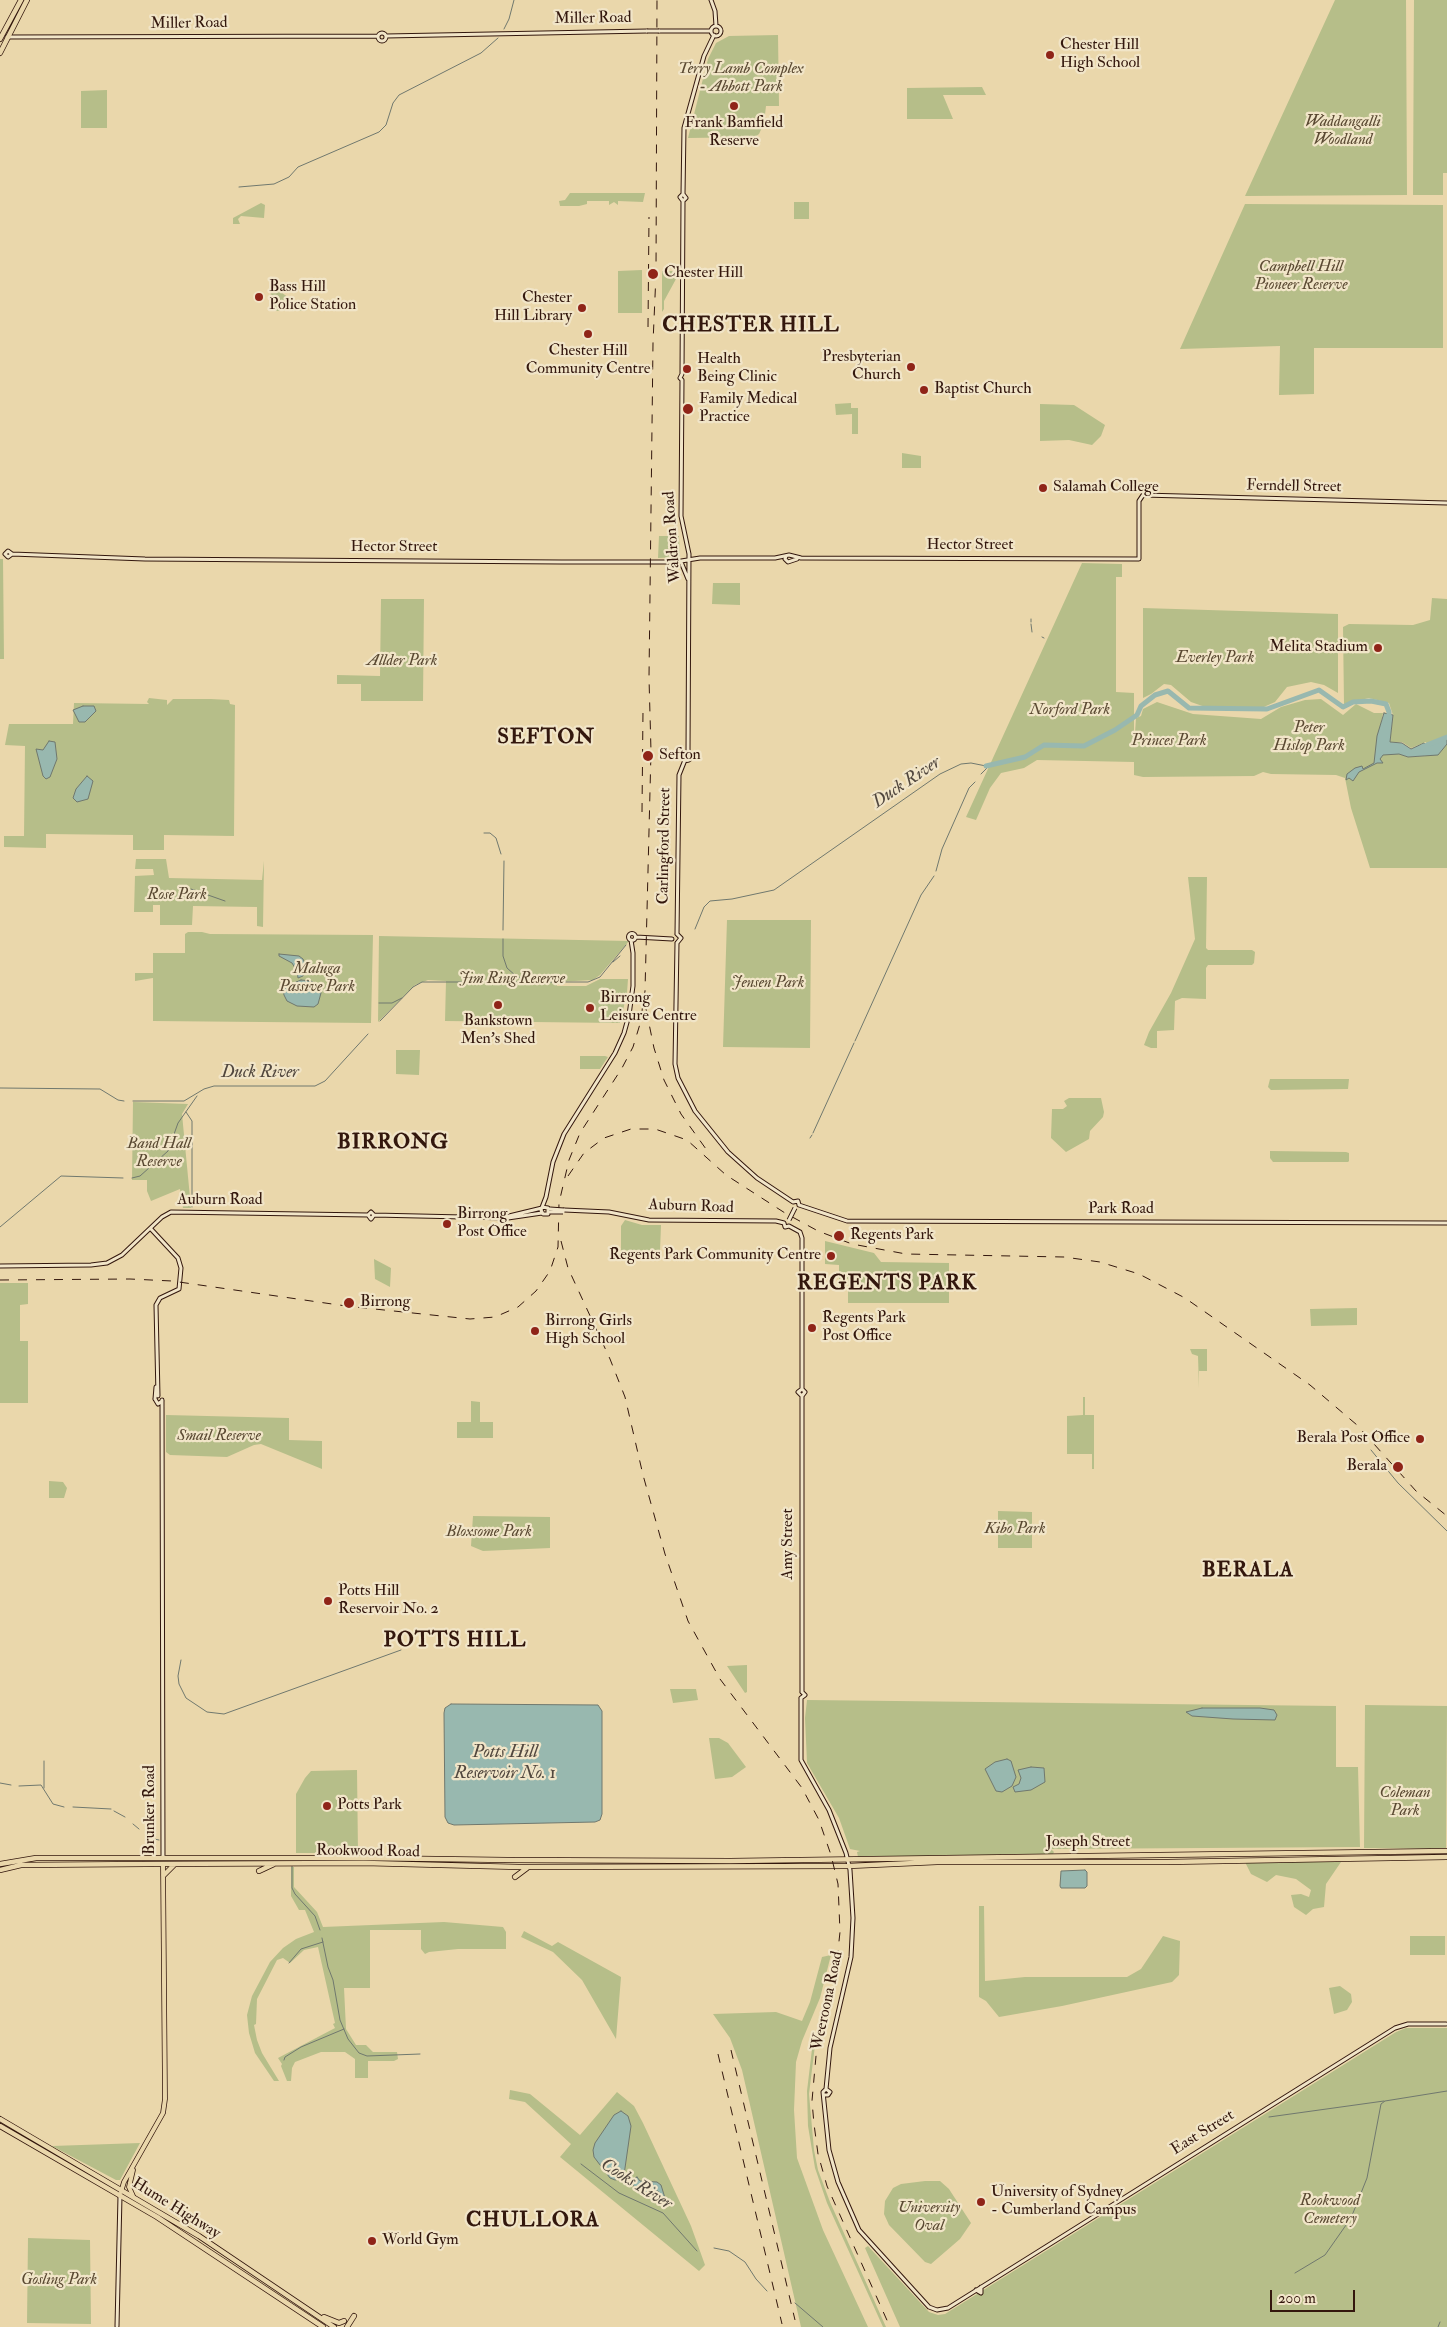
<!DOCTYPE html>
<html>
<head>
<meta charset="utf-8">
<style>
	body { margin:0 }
	#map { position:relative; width:1447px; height:2327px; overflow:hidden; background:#ead7ab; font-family:"IM FELL Double Pica",serif }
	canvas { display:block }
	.scale { position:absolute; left:1270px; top:2290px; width:85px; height:22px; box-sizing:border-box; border:2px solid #33170d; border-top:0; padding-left:6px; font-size:15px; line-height:18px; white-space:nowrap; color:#33170d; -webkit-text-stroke:4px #f1e5c8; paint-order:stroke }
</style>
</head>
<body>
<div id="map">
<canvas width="1447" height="2327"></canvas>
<div class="scale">200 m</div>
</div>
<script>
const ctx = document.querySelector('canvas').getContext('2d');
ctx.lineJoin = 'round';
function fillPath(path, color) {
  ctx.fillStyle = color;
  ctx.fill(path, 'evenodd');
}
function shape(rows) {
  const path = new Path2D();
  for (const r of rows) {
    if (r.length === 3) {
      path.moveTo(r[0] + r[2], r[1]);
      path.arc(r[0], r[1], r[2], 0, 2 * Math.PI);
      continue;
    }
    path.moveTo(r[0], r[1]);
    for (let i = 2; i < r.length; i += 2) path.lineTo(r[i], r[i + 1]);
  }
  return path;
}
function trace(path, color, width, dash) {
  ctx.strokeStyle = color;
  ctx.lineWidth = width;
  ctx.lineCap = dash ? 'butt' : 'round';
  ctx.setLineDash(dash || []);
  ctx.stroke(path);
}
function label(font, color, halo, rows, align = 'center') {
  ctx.font = font + ' "IM FELL Double Pica",serif';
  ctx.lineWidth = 4.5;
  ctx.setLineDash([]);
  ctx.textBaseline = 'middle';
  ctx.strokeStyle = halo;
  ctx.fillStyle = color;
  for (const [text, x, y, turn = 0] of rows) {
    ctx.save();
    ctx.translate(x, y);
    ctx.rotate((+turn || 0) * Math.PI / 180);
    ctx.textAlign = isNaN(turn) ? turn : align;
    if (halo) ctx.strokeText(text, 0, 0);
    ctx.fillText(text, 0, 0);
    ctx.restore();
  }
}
fillPath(shape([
	[1335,0,1406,0,1407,195,1245,196],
	[1414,0,1447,0,1447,173,1443,173,1443,195,1413,195],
	[778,35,779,106,766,106,764,123,759,134,755,137,688,138,708,59,716,43,729,36],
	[982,87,986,95,943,95,953,119,907,119,907,88],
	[107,90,107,128,81,128,81,91],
	[570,193,645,193,643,202,618,201,618,205,614,202,609,205,609,201,587,201,587,204,579,206,560,206,559,201,565,200],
	[809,202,809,219,794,219,794,202],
	[261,203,265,205,264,218,241,216,238,219,240,224,233,224,233,218],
	[1245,204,1443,205,1443,348,1314,348,1314,394,1279,395,1280,346,1180,349],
	[642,270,642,313,618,313,618,271],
	[662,271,673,271,676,279,664,301,664,309,662,312],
	[271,285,307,311,270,311],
	[851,403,851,408,858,408,858,434,852,434,852,414,836,415,835,404],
	[1040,404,1074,405,1105,425,1101,436,1092,445,1069,440,1040,441],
	[902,453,921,456,921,468,902,468],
	[659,536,679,536,680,557,658,558],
	[0,559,3,559,4,659,0,659],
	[1082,563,1122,564,1122,577,1116,577,1116,692,1134,693,1134,748,1136,718,1141,716,1143,709,1157,702,1193,714,1261,719,1281,707,1305,700,1321,699,1343,715,1356,704,1374,713,1383,713,1378,741,1407,757,1425,756,1430,752,1426,742,1411,748,1402,742,1390,742,1393,715,1389,703,1369,698,1344,704,1343,627,1349,624,1413,625,1430,620,1432,598,1447,599,1447,868,1370,868,1351,808,1345,778,1336,775,1271,774,1263,772,1254,776,1143,777,1134,775,1134,762,1037,760,1024,768,1001,773,990,788,976,820,966,817],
	[713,583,740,583,740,605,712,604],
	[381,599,424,599,423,701,361,701,361,684,337,684,337,675,380,676],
	[1143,608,1338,614,1338,693,1324,685,1311,682,1287,687,1275,702,1257,710,1241,707,1211,709,1191,702,1171,685,1164,684,1151,694,1143,698],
	[149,698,167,700,167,705,173,699,211,699,229,700,230,704,235,705,234,836,164,835,164,850,133,850,133,835,46,834,46,848,4,847,4,836,24,836,25,746,5,745,9,724,73,724,74,703,149,704,147,702],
	[136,859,166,859,169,878,262,880,264,861,263,927,257,926,257,907,193,906,192,925,160,925,160,905,153,905,153,912,134,912,135,876,154,875,153,869,135,869],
	[1188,877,1207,877,1206,948,1208,950,1252,950,1255,952,1254,963,1252,965,1208,965,1206,968,1206,999,1182,998,1175,1001,1174,1030,1157,1031,1157,1048,1151,1048,1144,1045,1149,1032,1171,993,1195,939],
	[727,920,811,920,810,1048,723,1047],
	[188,932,202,932,210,934,373,935,371,1023,153,1021,153,978,135,981,135,973,153,973,153,953,185,953,185,934],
	[379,936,629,941,600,975,593,980,556,982,557,986,586,986,600,979,628,979,627,993,620,1023,445,1021,446,981,428,980,415,985,378,1022],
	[396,1050,420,1050,419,1075,396,1074],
	[580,1056,605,1056,608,1057,600,1069,580,1069],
	[1270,1079,1349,1079,1348,1089,1271,1090,1268,1087],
	[1069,1098,1101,1098,1104,1112,1103,1117,1090,1131,1089,1139,1066,1152,1051,1138,1052,1109,1063,1109,1067,1106,1064,1101],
	[133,1102,188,1104,182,1114,191,1208,183,1208,180,1189,151,1201,147,1191,147,1180,132,1180],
	[1270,1151,1346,1152,1349,1153,1349,1161,1348,1162,1273,1162,1270,1158],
	[625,1220,642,1225,661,1225,660,1251,641,1251,637,1255,621,1255,621,1226],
	[825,1241,874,1253,881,1262,949,1263,949,1303,848,1303,848,1279,839,1279,839,1265,825,1264],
	[374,1259,391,1268,390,1287,375,1279],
	[0,1283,28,1283,28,1304,20,1305,20,1341,28,1341,28,1403,0,1403],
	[1357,1308,1357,1325,1311,1326,1310,1309],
	[1190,1349,1207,1349,1207,1371,1199,1371,1199,1388,1198,1356,1192,1354],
	[1083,1397,1085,1397,1085,1415,1094,1415,1094,1469,1092,1469,1092,1454,1067,1454,1067,1416,1083,1415],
	[471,1401,480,1402,480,1422,493,1422,493,1438,457,1438,457,1422,471,1422],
	[166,1415,289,1418,289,1440,322,1441,322,1469,261,1444,254,1445,227,1457,170,1455,166,1452],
	[49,1481,63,1482,67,1488,64,1498,49,1498],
	[998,1511,1032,1512,1032,1548,998,1548],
	[473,1516,550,1517,550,1548,483,1551,471,1546],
	[747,1665,747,1692,745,1693,727,1666],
	[670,1689,696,1689,698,1700,673,1703],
	[807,1700,1336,1706,1336,1767,1358,1767,1360,1847,1051,1849,1054,1852,1053,1854,858,1857,857,1852,860,1851,850,1849,839,1818,807,1763,805,1718],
	[1365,1705,1447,1706,1446,1849,1364,1848],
	[719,1738,728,1743,746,1767,732,1777,715,1779,709,1738],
	[357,1770,358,1853,296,1853,296,1794,305,1778,311,1771],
	[1245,1862,1341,1862,1326,1884,1324,1907,1313,1909,1306,1915,1294,1907,1291,1895,1301,1894,1309,1897,1311,1890,1296,1879,1276,1875,1267,1882,1251,1874],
	[291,1867,294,1867,294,1887,317,1912,323,1927,444,1922,503,1927,506,1932,506,1949,458,1949,429,1952,425,1954,421,1949,421,1930,370,1930,370,1988,344,1988,346,2029,356,2045,366,2045,373,2052,397,2052,398,2059,394,2061,368,2061,368,2078,355,2078,355,2059,345,2052,321,2052,295,2062,292,2068,291,2081,287,2081,281,2066,282,2064,278,2058,335,2028,333,2024,335,2023,318,1947,304,1950,290,1963,283,1958,277,1960,257,1999,256,2024,254,2025,257,2040,262,2053,279,2081,274,2081,255,2053,249,2033,247,2015,252,1996,270,1962,283,1948,296,1939,314,1932,305,1910,299,1910,291,1896],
	[979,1906,984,1906,985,1981,1025,1977,1127,1977,1141,1969,1163,1936,1180,1941,1179,1975,1172,1982,1062,2006,999,2017,986,2001,979,1997],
	[524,1931,552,1946,558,1942,621,1977,616,2039,582,1980,553,1952,521,1937],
	[1410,1936,1445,1936,1445,1955,1410,1955],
	[831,1955,820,1998,802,2041,796,2062,794,2110,797,2158,823,2230,868,2327,801,2327,742,2070,730,2038,713,2014,776,2012,802,2021,810,2002,822,1957],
	[1340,1986,1351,1994,1352,2002,1347,2010,1334,2014,1329,1988],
	[1406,2028,1447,2028,1447,2327,900,2327,865,2248,868,2246,929,2312,938,2315,945,2314,1396,2032],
	[816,2037,809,2094,814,2150,818,2170,830,2202,886,2327,883,2327,827,2203,815,2168,808,2126,807,2091,812,2049],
	[510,2090,530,2094,580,2135,617,2092,634,2106,643,2123,691,2226,705,2265,699,2271,560,2157,571,2144,525,2102,509,2099],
	[140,2143,120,2180,116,2180,52,2146],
	[925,2181,940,2181,949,2189,971,2223,960,2239,931,2264,925,2262,889,2225,884,2214,885,2201,893,2188,901,2184],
	[28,2238,90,2240,91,2324,27,2323]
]), '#b6be89');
const water = shape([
	[83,706,94,706,96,711,85,722,79,722,73,710,83,706],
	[1384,713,1393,715,1390,742,1402,743,1411,749,1424,743,1427,746,1447,738,1447,744,1438,755,1408,757,1399,754,1383,755,1380,759,1383,763,1377,763,1359,772,1353,781,1349,778,1346,780,1347,774,1355,768,1362,766,1363,769,1374,763,1377,736,1384,713],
	[49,741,55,742,57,759,50,777,46,779,43,776,36,749,43,750,49,741],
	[87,776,93,781,88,799,77,802,73,798,76,789,87,776],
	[279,954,299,956,303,959,306,966,303,976,298,978,297,971,292,963,279,956,279,954],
	[301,980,311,981,318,985,321,993,318,1004,314,1007,297,1006,287,1001,284,995,283,990,289,985,301,980],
	[451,1704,598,1705,602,1711,602,1814,600,1820,595,1822,454,1825,448,1823,445,1817,444,1713,445,1708,451,1704],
	[1202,1708,1260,1708,1274,1710,1277,1715,1275,1720,1233,1719,1192,1716,1186,1712,1202,1708],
	[1007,1759,1011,1761,1016,1777,1012,1786,1002,1792,996,1791,985,1769,995,1762,1007,1759],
	[1031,1767,1044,1768,1045,1782,1031,1790,1015,1792,1013,1787,1019,1784,1021,1778,1018,1770,1031,1767],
	[1085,1870,1087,1872,1087,1886,1085,1888,1061,1888,1060,1886,1061,1871,1085,1870],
	[621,2111,628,2116,631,2126,624,2175,620,2179,615,2180,610,2178,594,2157,593,2150,595,2143,614,2115,621,2111],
	[637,2177,640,2181,657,2182,661,2185,665,2198,659,2199,659,2192,656,2190,649,2193,635,2190,632,2180,637,2177]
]);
fillPath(water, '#98b8af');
trace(water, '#70786e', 1);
trace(shape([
	[504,29,509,19,514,0],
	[239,187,274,184,289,177,298,167,379,132,386,125,393,103,399,95,481,53,498,38],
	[1031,619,1031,622],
	[1031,624,1032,632],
	[1042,637,1044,638],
	[981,774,990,765],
	[484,833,490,833,496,838,501,854],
	[936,871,942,849,969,788,975,782],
	[191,889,225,901],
	[695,929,704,907,710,901,732,899,774,890,940,774,961,764,971,763,986,766],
	[503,930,504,861],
	[503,939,503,956,507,968,516,976,529,981],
	[613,962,620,956],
	[379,1003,392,1003,402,998],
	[380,1021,413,987,422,982,588,982,600,977,626,945],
	[855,1041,921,895,934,876],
	[0,1088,100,1089,118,1100,124,1101],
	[133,1101,184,1101,204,1089,214,1086,315,1086,325,1081,368,1034],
	[186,1112,192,1121,192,1207],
	[813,1133,854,1043],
	[810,1138,812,1135],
	[132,1178,140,1176,168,1151,178,1123,197,1096],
	[0,1227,61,1176,123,1178],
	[1371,1450,1398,1483,1447,1531],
	[181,1660,178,1676,179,1684,186,1698,207,1712,224,1714,401,1650],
	[44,1761,44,1788],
	[0,1783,11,1785],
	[19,1786,41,1785,53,1804,64,1807],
	[73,1807,111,1809],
	[114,1811,125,1817],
	[133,1824,139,1829],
	[154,1839,159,1840],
	[292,1866,292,1888,295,1894,315,1916,320,1930],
	[322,1938,328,1967,333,1980,340,2020,348,2039,359,2053,367,2056,420,2054],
	[289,1963,301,1949,323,1942],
	[284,2060,285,2057,301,2047,344,2029],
	[1269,2117,1384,2101],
	[581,2164,619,2193,663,2213,697,2251],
	[714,2248,729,2251,745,2262,756,2279,767,2291],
	[1295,2273,1325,2255,1351,2218,1367,2178,1381,2104,1385,2101,1447,2091],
	[795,2303,823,2327],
	[1438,2327,1440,2322]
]), '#70786e', 1);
trace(shape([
	[1422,747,1447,737],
	[986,766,1025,757,1044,745,1084,746,1115,730,1137,715,1141,706,1155,695,1168,691,1189,708,1267,709,1319,690,1343,707,1353,702,1371,701,1386,704,1389,712,1389,720]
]), '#98b8af', 5);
const secondary = shape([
	[711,0,715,11,716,26],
	[716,31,5],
	[659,31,711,31],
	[382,37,4],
	[386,36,647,31],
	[7,37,378,36],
	[683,194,684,128,704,56,714,35],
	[683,201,682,374,680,378,682,380,681,516,689,554,688,753],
	[683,201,680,197,683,194],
	[683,201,686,198,683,194],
	[5,554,8,557,12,554],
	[5,554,8,551,12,554],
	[12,554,145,559,561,562,675,562,700,558,775,558,789,555,801,558,1139,559,1139,501,1143,495,1447,503],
	[786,556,785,559,788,562,797,559],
	[681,562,688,579],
	[687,757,3.5],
	[632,937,3.5],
	[677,934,679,775,685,760],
	[636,937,672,939],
	[677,943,675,1064,678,1078,695,1111,728,1152,757,1178,793,1202,798,1201,799,1205],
	[677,943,681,938,677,934],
	[799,1205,847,1221,1447,1223],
	[542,1207,548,1208,548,1214,543,1214,541,1210,546,1197,553,1162,564,1134,615,1053,624,1033,629,1015,633,986,633,953,631,940],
	[564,1210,609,1212,649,1220,776,1221,784,1223,785,1227,789,1226,800,1232,802,1238,802,1389],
	[368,1215,371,1219,374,1215],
	[368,1215,371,1212,374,1215],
	[374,1215,508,1218,542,1213],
	[505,1217,542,1208],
	[151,1229,178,1258,181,1268,179,1289,160,1298,156,1305,158,1396],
	[0,1266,91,1265,107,1263,122,1255,162,1217,171,1212,368,1215],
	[802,1396,802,1692],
	[802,1396,798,1392,802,1389],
	[802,1396,805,1392,802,1389],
	[155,1399,156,1387],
	[155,1399,158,1404,162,1401],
	[162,1400,163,1858],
	[801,1698,801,1760,829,1810,846,1853,850,1870,853,1918,851,1957,830,2048,826,2089,823,2092,829,2150,838,2182,859,2230,929,2307,937,2310,948,2308,1395,2028,1408,2024,1446,2024],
	[801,1698,805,1695,802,1692],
	[825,2095,828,2095,830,2092,826,2089],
	[976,2290,981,2293,981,2287],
	[117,2326,120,2196]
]);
const primary = shape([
	[133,2170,129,2187,133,2196],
	[121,2192,124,2182,163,2113,165,2099,163,1864]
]);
const highway = shape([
	[0,39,21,0],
	[0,53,27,0],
	[0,1864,36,1858,364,1858,507,1860,730,1861,1447,1851],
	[0,1870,21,1865,146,1864,364,1863,519,1867,849,1866,937,1862,1168,1862,1447,1857],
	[259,1871,274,1864],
	[164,1875,174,1865],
	[515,1877,527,1868],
	[0,2119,199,2236,334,2327],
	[0,2126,157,2217,323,2327],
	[324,2317,339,2323,344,2321],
	[347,2327,354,2316]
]);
trace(secondary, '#33170d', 5);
trace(primary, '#33170d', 5.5);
trace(highway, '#33170d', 6);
trace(secondary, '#f1e5c8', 3);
trace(primary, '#ead7ab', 4);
trace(highway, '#ead7ab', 4.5);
trace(shape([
	[648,327,649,217],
	[642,812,643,710],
	[646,1009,654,1048,664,1080,681,1114,706,1149],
	[568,1176,584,1153,604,1138,631,1129,655,1129,687,1140,726,1175,785,1213,818,1231,852,1244,906,1254,1064,1257,1100,1262,1139,1274,1185,1298,1310,1385,1357,1425,1416,1491,1447,1516],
	[561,1241,568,1268,610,1359,625,1397,643,1475,665,1554,688,1621,720,1679,802,1788,819,1820,831,1855,838,1884,840,1932,835,1978,816,2056,812,2101,814,2124,818,2154,827,2186,890,2327],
	[0,1280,130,1279,172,1281,346,1306,470,1319,495,1317,518,1307,536,1291,550,1271,558,1247,559,1203,569,1160,580,1133,622,1068,633,1047,640,1024,645,991,651,751,649,678,653,343,656,274,657,0],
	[731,2050,795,2320],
	[718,2054,782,2324]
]), '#33170d', 1, [9, 9]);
const secondaryBridge = shape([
	[647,31,659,31],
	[550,1209,564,1210],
	[550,1212,563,1212],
	[789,1220,795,1208]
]);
trace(secondaryBridge, '#33170d', 5, []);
trace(secondaryBridge, '#f1e5c8', 3);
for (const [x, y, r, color] of [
	[1050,55,5,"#8f2418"],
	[734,106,5,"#8f2418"],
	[653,274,6,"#8f2418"],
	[259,297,5,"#8f2418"],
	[582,308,5,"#8f2418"],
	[588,334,5,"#8f2418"],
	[911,367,5,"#8f2418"],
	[687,369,5,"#8f2418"],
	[924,390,5,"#8f2418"],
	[688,409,6,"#8f2418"],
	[1043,488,5,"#8f2418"],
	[1378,648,5,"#8f2418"],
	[648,756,6,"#8f2418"],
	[498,1005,5,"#8f2418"],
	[590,1008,5,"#8f2418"],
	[447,1224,5,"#8f2418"],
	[839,1236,6,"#8f2418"],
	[831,1256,5,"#8f2418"],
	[349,1303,6,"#8f2418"],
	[812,1328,5,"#8f2418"],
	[535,1331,5,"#8f2418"],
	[1420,1439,5,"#8f2418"],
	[1398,1467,6,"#8f2418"],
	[328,1601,5,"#8f2418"],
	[327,1806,5,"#8f2418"],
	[981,2202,5,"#8f2418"],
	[372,2241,5,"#8f2418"]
]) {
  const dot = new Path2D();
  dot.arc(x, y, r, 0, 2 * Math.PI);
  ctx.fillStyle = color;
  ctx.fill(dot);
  trace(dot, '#f1e5c8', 2);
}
label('16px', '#33170d', '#f1e5c8', [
	["Miller Road",593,19,-1],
	["Miller Road",189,24,-1],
	["Ferndell Street",1294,487,1],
	["Waldron Road",673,537,-94],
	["Hector Street",970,546],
	["Hector Street",394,548],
	["Carlingford Street",665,846,-89],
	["Auburn Road",220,1201],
	["Auburn Road",691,1207,2],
	["Park Road",1121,1210],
	["Amy Street",789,1544,-90],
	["Brunker Road",151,1810,-90],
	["Joseph Street",1088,1843],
	["Rookwood Road",368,1852,1],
	["Weeroona Road",828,2001,-78],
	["East Street",1203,2133,-32],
	["Hume Highway",176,2209,32]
]);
label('16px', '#33170d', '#f1e5c8', [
	["Chester Hill",1060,46],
	["High School",1060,64],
	["Frank Bamfield",734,124,"center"],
	["Reserve",734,142,"center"],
	["Chester Hill",664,274],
	["Bass Hill",269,288],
	["Police Station",269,306],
	["Chester",572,299,"right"],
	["Hill Library",572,317,"right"],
	["Chester Hill",588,352,"center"],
	["Community Centre",588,370,"center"],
	["Presbyterian",901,358,"right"],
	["Church",901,376,"right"],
	["Health",697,360],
	["Being Clinic",697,378],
	["Baptist Church",934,390],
	["Family Medical",699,400],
	["Practice",699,418],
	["Salamah College",1053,488],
	["Melita Stadium",1368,648,"right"],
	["Sefton",659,756],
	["Birrong",600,999],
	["Leisure Centre",600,1017],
	["Bankstown",498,1022,"center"],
	["Men's Shed",498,1040,"center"],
	["Birrong",457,1215],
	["Post Office",457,1233],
	["Regents Park",850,1236],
	["Regents Park Community Centre",821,1256,"right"],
	["Birrong",360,1303],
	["Regents Park",822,1319],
	["Post Office",822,1337],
	["Birrong Girls",545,1322],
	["High School",545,1340],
	["Berala Post Office",1410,1439,"right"],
	["Berala",1387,1467,"right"],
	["Potts Hill",338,1592],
	["Reservoir No. 2",338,1610],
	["Potts Park",337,1806],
	["University of Sydney",991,2193],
	["- Cumberland Campus",991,2211],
	["World Gym",382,2241]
], 'left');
label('italic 16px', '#5a4932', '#f1e5c8', [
	["Terry Lamb Complex",741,70],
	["- Abbott Park",741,88],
	["Waddangalli",1343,123],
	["Woodland",1343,141],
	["Campbell Hill",1301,268],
	["Pioneer Reserve",1301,286],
	["Everley Park",1215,659],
	["Allder Park",402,662],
	["Norford Park",1070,711],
	["Peter",1309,729],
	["Hislop Park",1309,747],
	["Princes Park",1169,742],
	["Rose Park",177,896],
	["Maluga",317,970],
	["Passive Park",317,988],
	["Jim Ring Reserve",512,980],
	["Jensen Park",768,984],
	["Band Hall",159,1145],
	["Reserve",159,1163],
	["Smail Reserve",219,1437],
	["Kibo Park",1015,1530],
	["Bloxsome Park",489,1533],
	["Coleman",1405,1794],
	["Park",1405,1812],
	["Rookwood",1330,2202],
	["Cemetery",1330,2220],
	["University",929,2209],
	["Oval",929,2227],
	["Gosling Park",59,2281]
]);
label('italic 18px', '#51473e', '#f1e5c8', [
	["Duck River",907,783,-34],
	["Duck River",260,1073],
	["Potts Hill",505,1753],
	["Reservoir No. 1",505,1774],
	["Cooks River",636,2185,32]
]);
ctx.letterSpacing = '1px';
label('bold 21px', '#33170d', '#f1e5c8', [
	["CHESTER HILL",751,326],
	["SEFTON",546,738],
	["BIRRONG",393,1143],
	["REGENTS PARK",887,1284],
	["BERALA",1248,1571],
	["POTTS HILL",455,1641],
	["CHULLORA",533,2221]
]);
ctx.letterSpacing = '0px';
</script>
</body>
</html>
